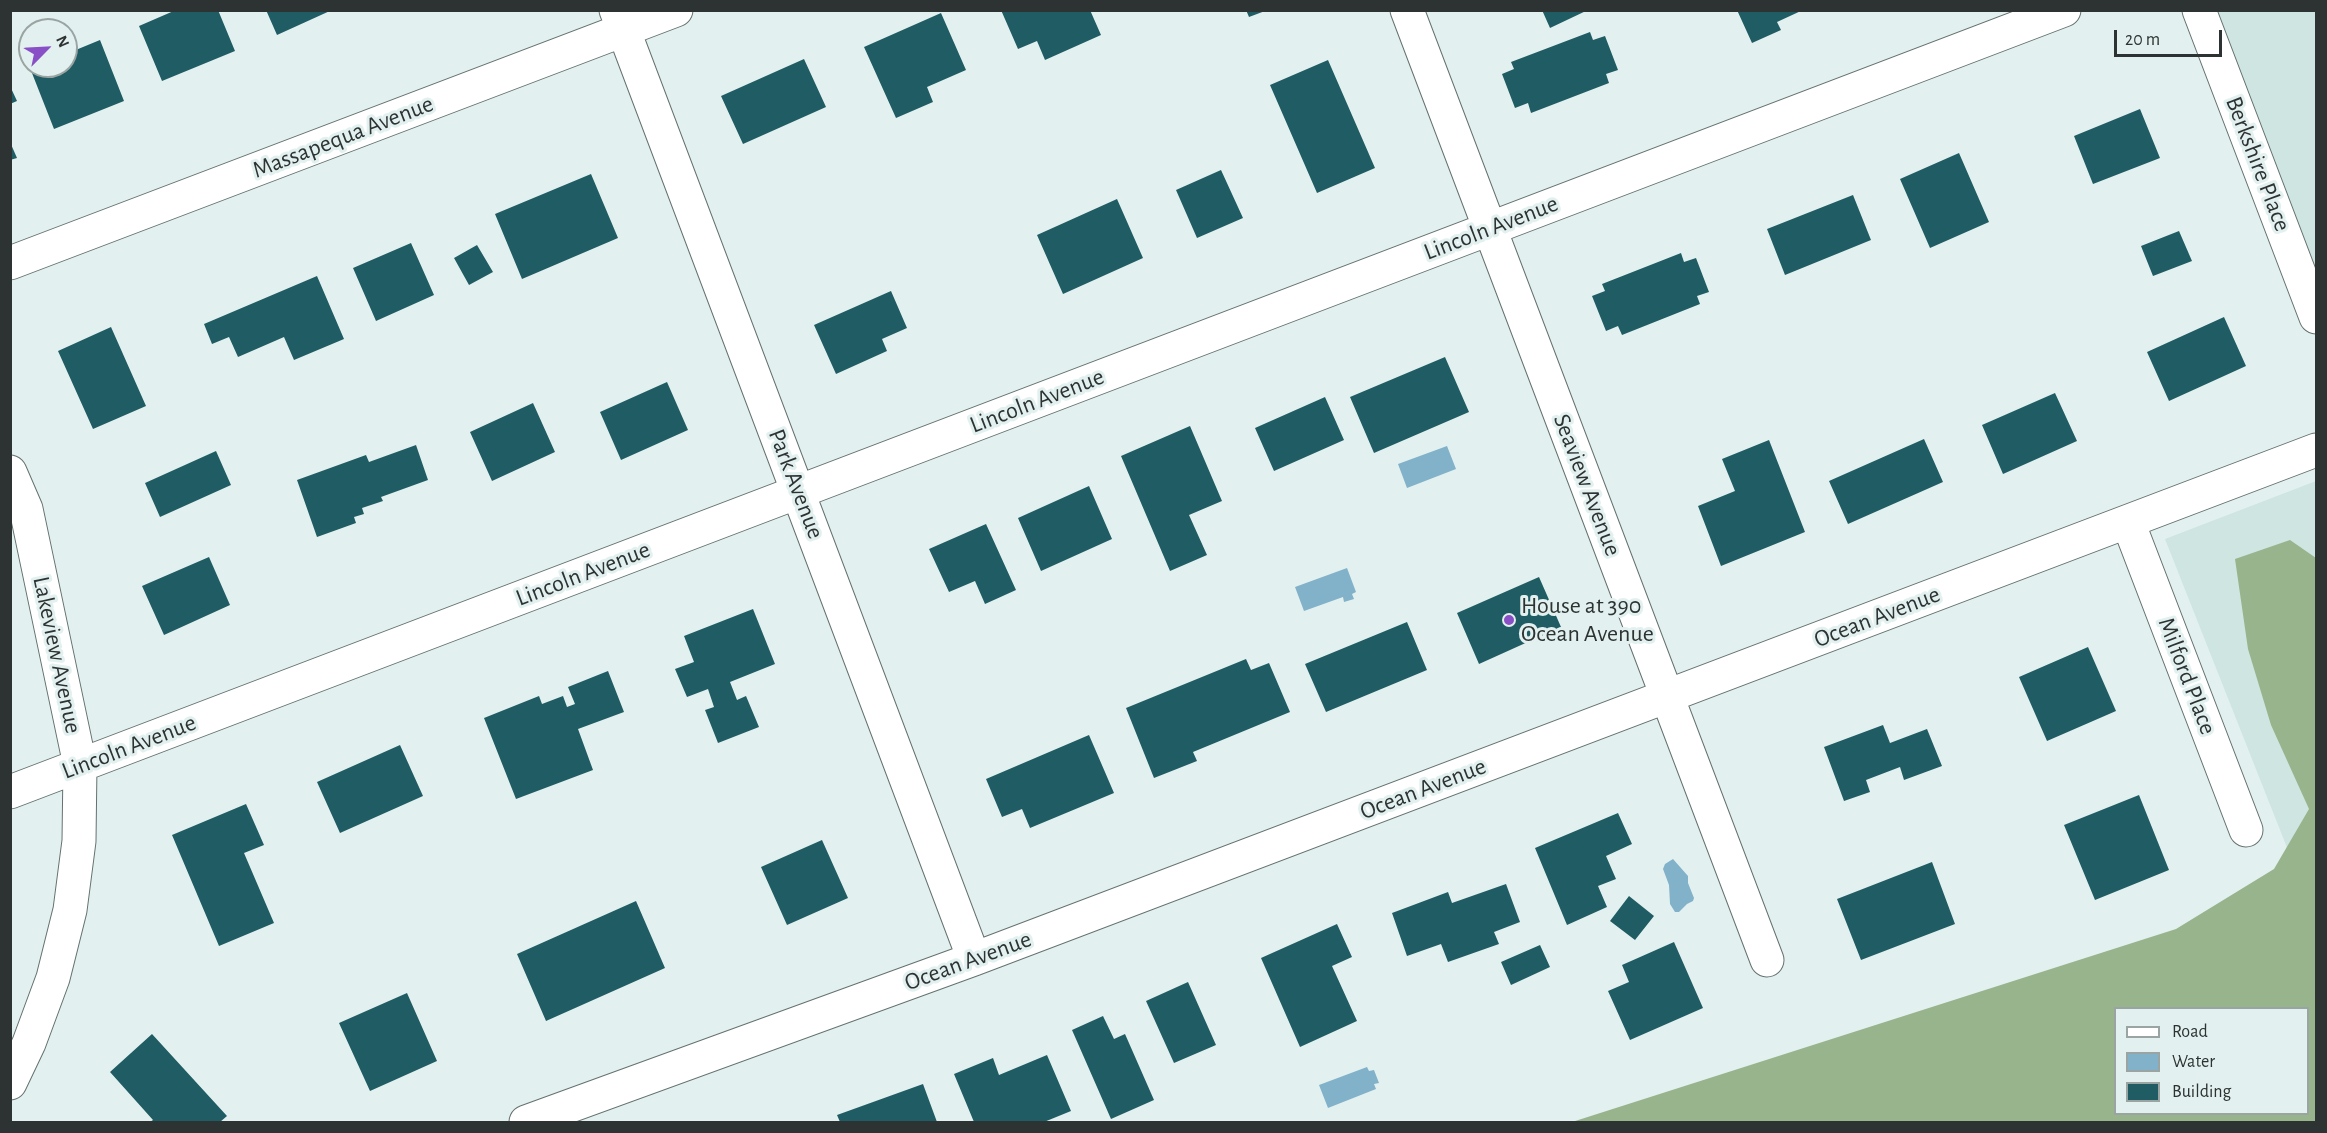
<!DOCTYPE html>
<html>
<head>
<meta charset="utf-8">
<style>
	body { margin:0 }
	#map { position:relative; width:2327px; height:1133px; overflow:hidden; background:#e2f1ef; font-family:"Alegreya Sans",sans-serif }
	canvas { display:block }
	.frame { position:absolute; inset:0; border:12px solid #2d3332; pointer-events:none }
	.legend { position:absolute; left:2114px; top:1007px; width:195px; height:108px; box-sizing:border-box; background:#e2f1ef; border:2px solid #9aa5a3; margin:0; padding:8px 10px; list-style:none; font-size:18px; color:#2d3332 }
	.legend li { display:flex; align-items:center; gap:12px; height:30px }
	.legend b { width:30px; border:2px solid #9aa5a3 }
	.north { position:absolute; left:18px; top:18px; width:60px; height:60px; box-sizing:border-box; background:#e2f1ef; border:2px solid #9aa5a3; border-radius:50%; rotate:66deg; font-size:16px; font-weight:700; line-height:24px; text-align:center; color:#2d3332 }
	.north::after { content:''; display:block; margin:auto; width:21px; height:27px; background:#884fc6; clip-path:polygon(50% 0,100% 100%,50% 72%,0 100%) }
	.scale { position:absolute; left:2114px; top:30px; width:108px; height:27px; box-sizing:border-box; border:3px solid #2d3332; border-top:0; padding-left:8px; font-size:18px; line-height:21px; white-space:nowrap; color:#2d3332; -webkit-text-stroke:4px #e2f1ef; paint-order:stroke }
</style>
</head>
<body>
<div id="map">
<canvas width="2327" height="1133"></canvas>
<div class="frame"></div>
<ul class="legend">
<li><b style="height:8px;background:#fff"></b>Road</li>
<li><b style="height:16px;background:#82b1ca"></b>Water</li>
<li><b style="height:16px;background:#205c64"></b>Building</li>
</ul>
<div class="north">N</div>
<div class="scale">20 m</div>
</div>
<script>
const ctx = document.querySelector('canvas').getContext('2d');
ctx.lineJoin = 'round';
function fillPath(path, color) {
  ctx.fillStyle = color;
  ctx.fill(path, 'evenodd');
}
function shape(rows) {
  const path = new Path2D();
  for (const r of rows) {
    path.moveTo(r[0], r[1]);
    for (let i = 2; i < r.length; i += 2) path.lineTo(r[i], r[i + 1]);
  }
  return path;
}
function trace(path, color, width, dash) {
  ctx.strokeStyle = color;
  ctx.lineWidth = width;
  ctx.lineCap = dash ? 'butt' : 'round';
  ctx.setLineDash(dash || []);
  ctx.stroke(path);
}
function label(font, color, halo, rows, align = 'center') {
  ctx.font = font + ' "Alegreya Sans",sans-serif';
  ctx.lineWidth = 6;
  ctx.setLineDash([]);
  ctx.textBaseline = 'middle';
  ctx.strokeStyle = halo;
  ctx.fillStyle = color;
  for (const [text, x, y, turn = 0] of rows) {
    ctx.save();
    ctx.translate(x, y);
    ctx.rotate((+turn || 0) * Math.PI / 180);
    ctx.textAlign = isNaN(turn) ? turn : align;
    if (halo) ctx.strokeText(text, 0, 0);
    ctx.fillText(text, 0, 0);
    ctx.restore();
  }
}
fillPath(shape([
	[2184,11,2316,11,2316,309],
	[2316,481,2316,876,2299,878,2165,539]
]), '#cee5e1');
fillPath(shape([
	[2290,540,2316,558,2316,1122,1572,1122,2176,929,2274,869,2309,809,2271,725,2248,649,2235,559],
	[2116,1008,2308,1008,2308,1114,2116,1114]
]), '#98b48d');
fillPath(shape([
	[1447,446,1456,469,1407,488,1398,464],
	[1347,568,1356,592,1352,594,1354,599,1344,602,1343,597,1304,611,1295,587],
	[1673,859,1688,876,1688,883,1694,898,1693,901,1687,904,1679,912,1675,912,1670,904,1669,885,1663,869,1665,864],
	[1367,1067,1369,1071,1374,1070,1379,1083,1374,1084,1376,1089,1328,1108,1319,1085]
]), '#82b1ca');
fillPath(shape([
	[176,10,218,10,235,51,162,81,139,26],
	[266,10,332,10,277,35],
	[1001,10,1090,10,1101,35,1045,60,1037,41,1018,49],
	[1246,10,1264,10,1265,11,1249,17],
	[1542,10,1588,10,1550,28],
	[1737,10,1803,10,1777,22,1781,30,1752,43],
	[941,13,966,70,927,87,933,102,896,118,864,47],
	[1590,32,1593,40,1605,36,1618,70,1606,74,1609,83,1531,113,1528,103,1515,108,1502,74,1514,69,1511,62],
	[100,40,124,101,54,129,30,68,36,66,66,66,66,54],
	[804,59,826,107,743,144,721,96],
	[1328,60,1375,168,1317,193,1270,85],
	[10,86,17,101,10,104],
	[2140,109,2160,158,2093,184,2074,136],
	[10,142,17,158,10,160],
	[1959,153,1989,222,1930,248,1900,179],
	[1221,170,1243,218,1197,238,1176,190],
	[591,174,618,238,522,279,495,214],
	[1853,195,1871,240,1785,275,1767,229],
	[1117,199,1143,258,1063,294,1037,235],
	[2179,231,2192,261,2153,276,2141,246],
	[411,243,434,295,376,321,353,268],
	[477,245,493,272,469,285,454,258],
	[1681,253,1684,262,1696,258,1709,292,1697,296,1700,304,1622,335,1618,326,1606,331,1592,296,1605,291,1602,284],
	[317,276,344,339,294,360,284,337,238,357,229,337,212,344,204,324],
	[891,291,907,328,882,339,887,351,836,374,814,325],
	[2224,317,2246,366,2169,401,2147,352],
	[111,327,146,406,93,429,58,351],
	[1445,357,1469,412,1374,453,1350,397],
	[667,382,688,430,621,460,600,412],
	[2055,393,2077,441,2003,474,1982,425],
	[1325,397,1344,440,1274,471,1255,428],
	[533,403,555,452,492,481,470,432],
	[1190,426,1222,501,1189,515,1207,555,1170,571,1121,456],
	[1924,439,1943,482,1848,524,1829,481],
	[1769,440,1805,532,1721,566,1698,506,1735,491,1722,459],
	[416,445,428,480,381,497,383,501,362,508,364,514,354,517,356,523,317,537,297,480,366,455,369,462],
	[216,451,231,485,160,517,145,483],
	[1089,486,1112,539,1041,571,1018,518],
	[986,524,1016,590,985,604,975,581,949,592,929,549],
	[209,557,230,605,164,635,142,586],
	[1539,577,1561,627,1479,664,1457,613],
	[753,609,775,664,730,682,737,700,746,696,759,727,718,743,705,710,714,707,708,689,687,697,675,669,694,662,684,636],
	[1407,622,1427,670,1326,712,1305,664],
	[2088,647,2116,711,2047,741,2019,677],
	[1246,659,1251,670,1269,663,1290,712,1193,752,1197,761,1154,778,1126,708],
	[608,671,624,712,578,729,593,770,516,799,484,718,539,696,542,704,563,696,567,707,575,704,568,687],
	[1883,725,1890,743,1927,729,1942,766,1904,780,1900,767,1866,780,1870,792,1844,801,1824,747],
	[1089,735,1114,793,1030,828,1022,809,1002,817,986,779],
	[400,745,423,796,340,833,317,782],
	[2139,795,2169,870,2095,900,2064,825],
	[246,804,264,845,244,853,274,923,219,946,172,835],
	[1618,813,1632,844,1606,856,1616,879,1598,886,1607,907,1567,925,1535,848],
	[822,840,848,898,787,925,761,867],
	[1932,862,1955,924,1861,960,1837,899],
	[1506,884,1520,922,1494,932,1499,944,1448,962,1441,944,1407,956,1392,913,1448,892,1452,903],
	[1629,896,1654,916,1635,940,1610,921],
	[636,901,665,968,546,1021,517,954],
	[1337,924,1352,957,1332,966,1357,1021,1300,1047,1261,958],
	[1674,942,1703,1008,1630,1040,1608,991,1629,982,1622,965],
	[1540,945,1550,967,1511,985,1501,962],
	[1188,982,1216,1045,1174,1063,1146,1001],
	[407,993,437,1061,370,1091,339,1023],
	[1103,1016,1114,1039,1125,1034,1154,1100,1111,1119,1072,1030],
	[152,1034,227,1116,220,1122,150,1122,153,1120,110,1072],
	[1047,1055,1071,1111,1044,1122,974,1122,954,1074,993,1058,999,1075],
	[923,1084,937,1122,840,1122,837,1115]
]), '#205c64');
const minor = shape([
	[616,10,974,959],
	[1407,10,1767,960],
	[2199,10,2316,317],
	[10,263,676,10],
	[10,472,26,509,80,765,79,841,70,910,53,978,29,1043,10,1083],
	[2128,522,2246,830],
	[10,792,2064,10],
	[526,1122,974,959,2316,450]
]);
trace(minor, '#64716f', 35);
trace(minor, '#fff', 33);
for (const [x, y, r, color] of [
	[1509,620,6,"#884fc6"]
]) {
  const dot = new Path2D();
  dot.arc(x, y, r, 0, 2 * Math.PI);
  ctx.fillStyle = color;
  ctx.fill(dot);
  trace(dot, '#e2f1ef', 2);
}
label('24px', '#2d3332', '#e2f1ef', [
	["Massapequa Avenue",343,137,-21],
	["Berkshire Place",2258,164,69],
	["Lincoln Avenue",1491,228,-21],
	["Lincoln Avenue",1037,401,-21],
	["Park Avenue",796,484,69],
	["Seaview Avenue",1587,485,69],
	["Lincoln Avenue",583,574,-21],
	["Ocean Avenue",1877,617,-21],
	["Lakeview Avenue",57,655,78],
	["Milford Place",2187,676,69],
	["Lincoln Avenue",129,747,-21],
	["Ocean Avenue",1423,789,-21],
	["Ocean Avenue",968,961,-20]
]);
label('24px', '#2d3332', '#e2f1ef', [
	["House at 390",1521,606],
	["Ocean Avenue",1521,634]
], 'left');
</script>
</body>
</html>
